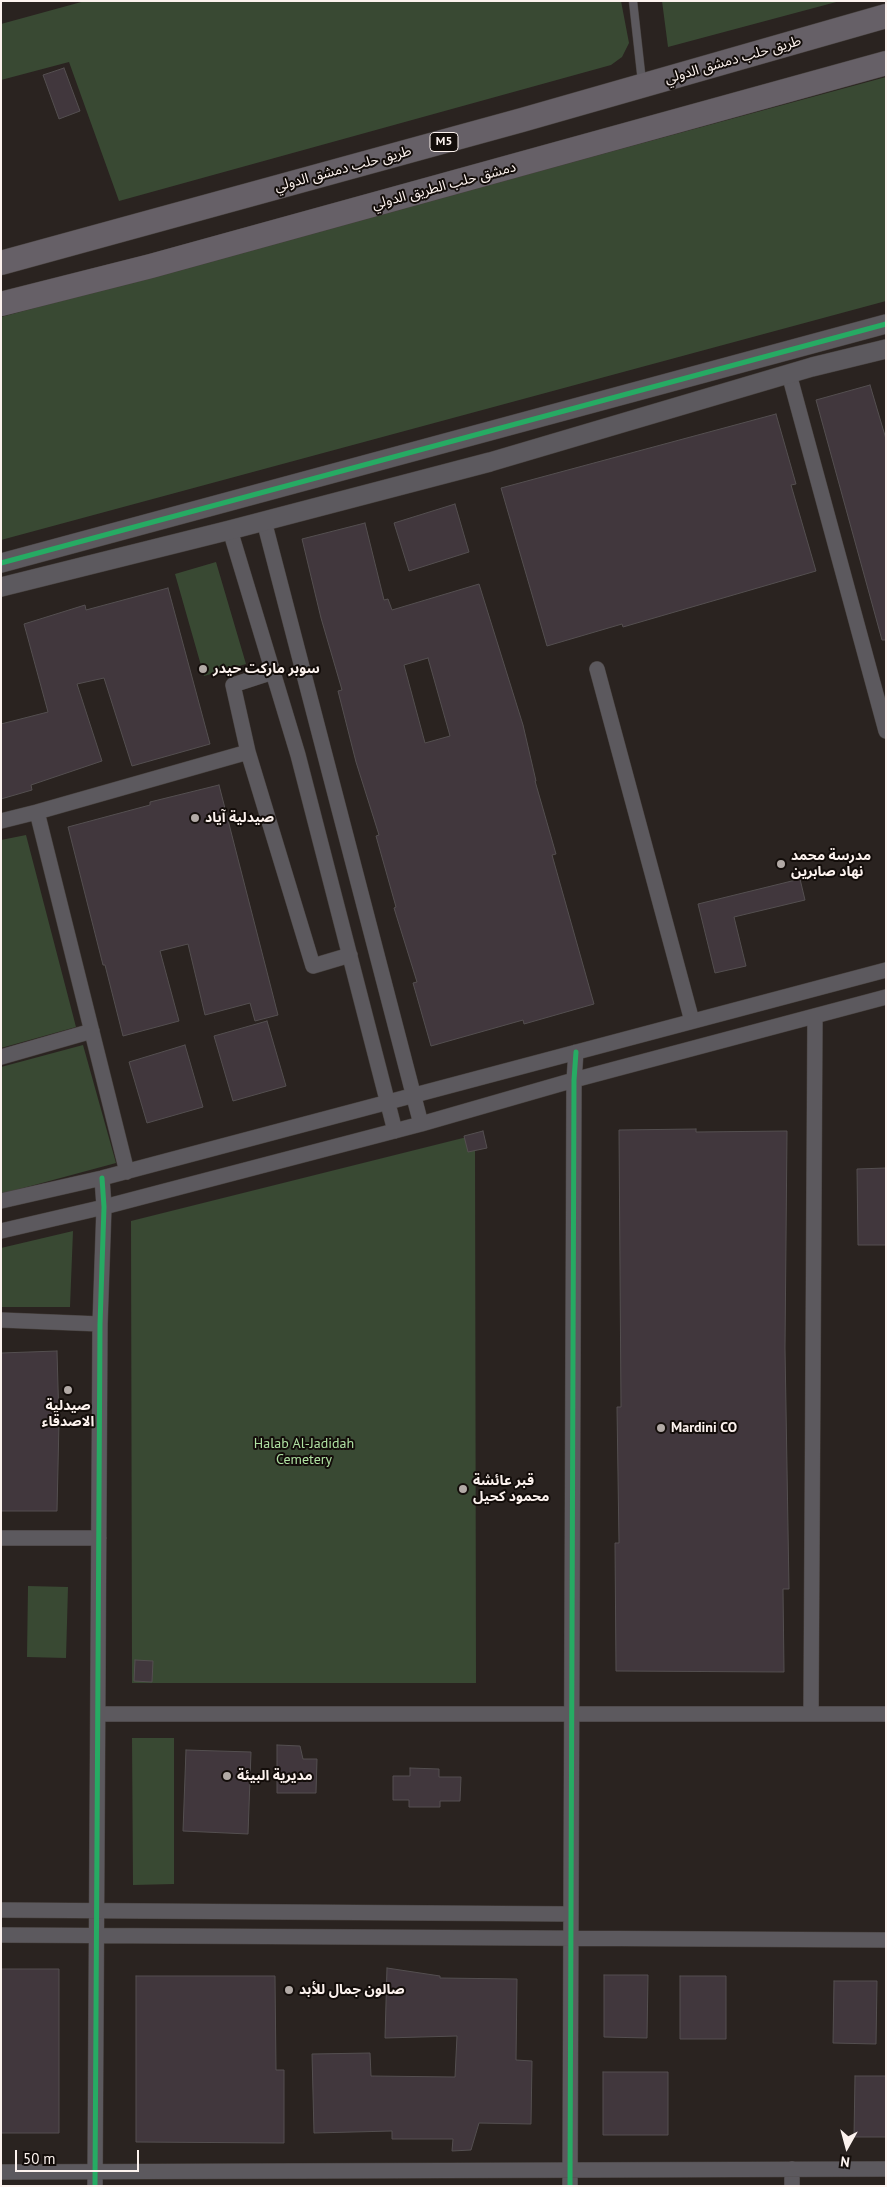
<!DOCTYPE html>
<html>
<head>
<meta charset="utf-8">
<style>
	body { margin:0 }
	#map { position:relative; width:887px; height:2187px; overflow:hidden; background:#2a2320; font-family:"PT Sans",sans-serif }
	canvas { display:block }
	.frame { position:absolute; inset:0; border:2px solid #fcf2ee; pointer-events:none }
	.north { position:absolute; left:822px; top:2122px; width:50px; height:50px; -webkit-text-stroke:4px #130d0a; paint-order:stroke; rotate:187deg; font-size:14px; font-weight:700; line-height:20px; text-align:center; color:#fcf2ee }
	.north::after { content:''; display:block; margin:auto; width:18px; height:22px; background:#fcf2ee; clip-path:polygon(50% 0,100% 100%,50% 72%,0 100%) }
	.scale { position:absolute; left:15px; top:2150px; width:124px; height:22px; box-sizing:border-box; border:2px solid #fcf2ee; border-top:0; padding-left:6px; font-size:15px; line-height:18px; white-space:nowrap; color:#fcf2ee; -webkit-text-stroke:4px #130d0a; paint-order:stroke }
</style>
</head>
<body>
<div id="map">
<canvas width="887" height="2187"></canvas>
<div class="frame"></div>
<div class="north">N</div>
<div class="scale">50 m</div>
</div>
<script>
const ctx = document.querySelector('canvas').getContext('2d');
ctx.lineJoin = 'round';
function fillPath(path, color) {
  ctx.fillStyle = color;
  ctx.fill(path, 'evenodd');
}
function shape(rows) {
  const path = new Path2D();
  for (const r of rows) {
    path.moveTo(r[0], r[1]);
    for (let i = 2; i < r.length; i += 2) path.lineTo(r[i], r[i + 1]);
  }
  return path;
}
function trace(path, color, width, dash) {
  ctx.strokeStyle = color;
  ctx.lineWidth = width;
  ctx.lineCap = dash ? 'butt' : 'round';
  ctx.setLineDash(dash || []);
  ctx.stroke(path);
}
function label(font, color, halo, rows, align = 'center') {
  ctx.font = font + ' "PT Sans","Noto Sans Arabic",sans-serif';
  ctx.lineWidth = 4;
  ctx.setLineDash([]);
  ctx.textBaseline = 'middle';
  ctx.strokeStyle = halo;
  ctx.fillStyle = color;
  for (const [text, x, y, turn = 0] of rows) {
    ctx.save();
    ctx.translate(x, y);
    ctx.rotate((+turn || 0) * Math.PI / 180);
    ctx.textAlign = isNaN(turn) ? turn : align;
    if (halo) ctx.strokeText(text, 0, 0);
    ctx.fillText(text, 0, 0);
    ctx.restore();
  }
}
fillPath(shape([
	[85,1,621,1,629,43,622,57,611,65,119,201,69,62,1,80,1,24],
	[662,1,840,1,668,47],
	[886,77,886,301,1,540,1,317],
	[216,562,246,664,204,676,175,574],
	[26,835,76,1027,1,1048,1,840],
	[83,1045,116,1163,1,1194,1,1067],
	[475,1135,476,1683,132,1683,131,1221],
	[73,1231,70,1307,1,1307,1,1248],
	[28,1586,68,1587,66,1658,27,1657],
	[132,1738,174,1738,174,1884,133,1885]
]), '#394933');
const building = shape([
	[64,68,80,111,59,119,43,75,64,68],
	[870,385,886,439,886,640,882,640,816,400,870,385],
	[776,414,796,484,791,485,816,571,623,627,622,624,547,646,501,488,776,414],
	[455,504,469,552,409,571,394,523,455,504],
	[365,523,384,600,388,599,392,610,479,584,523,725,536,781,535,781,556,854,552,855,594,1004,524,1024,523,1020,431,1046,413,983,417,982,394,908,396,907,376,836,379,835,356,762,338,691,342,690,321,618,302,539,365,523],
	[428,658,450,736,425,743,404,665,428,658],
	[168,588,210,744,132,766,104,678,77,684,102,761,31,785,32,790,1,799,1,724,48,712,24,624,85,605,86,610,168,588],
	[219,785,278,1015,255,1021,250,1003,205,1015,188,944,160,951,179,1021,123,1036,105,965,103,965,68,827,150,805,150,802,219,785],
	[800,879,805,900,734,917,746,966,715,973,698,904,800,879],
	[267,1021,286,1086,233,1101,214,1036,267,1021],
	[185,1045,203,1107,147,1123,129,1062,185,1045],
	[696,1129,696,1132,787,1131,785,1348,789,1589,783,1589,784,1672,616,1671,615,1543,619,1543,617,1407,621,1407,619,1130,696,1129],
	[483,1131,487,1148,468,1152,464,1136,483,1131],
	[886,1168,886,1245,858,1245,857,1169,886,1168],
	[57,1351,59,1422,57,1511,1,1511,1,1353,57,1351],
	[135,1660,153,1661,152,1682,134,1681,135,1660],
	[277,1745,300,1746,303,1759,317,1759,316,1793,277,1793,277,1745],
	[186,1750,251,1752,248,1834,183,1831,186,1750],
	[410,1768,439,1769,439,1777,461,1777,460,1801,440,1801,440,1807,409,1807,409,1800,393,1800,393,1776,410,1776,410,1768],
	[387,1968,440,1976,440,1978,517,1979,516,2060,532,2061,531,2124,479,2123,471,2150,452,2151,453,2139,392,2139,392,2131,314,2133,312,2054,370,2053,371,2076,455,2077,457,2036,385,2038,387,1968],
	[1,1969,59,1969,59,2133,1,2133,1,1969],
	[604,1975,648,1975,647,2038,604,2037,604,1975],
	[136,1976,275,1976,276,2070,284,2070,284,2143,136,2142,136,1976],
	[680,1976,726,1976,726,2039,680,2039,680,1976],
	[834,1981,877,1981,876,2044,833,2043,834,1981],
	[603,2072,668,2072,668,2135,603,2135,603,2072],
	[855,2076,886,2076,886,2137,854,2137,855,2076]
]);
fillPath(building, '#41373d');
trace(building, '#544f50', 1);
const service = shape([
	[633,1,642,82]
]);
const minor = shape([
	[789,374,886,731],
	[264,521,421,1124],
	[230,530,298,755,395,1131],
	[597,669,692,1021],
	[248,752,313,966,350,955],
	[37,812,248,752,233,685,273,672],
	[1,821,37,812,127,1172],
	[1,1057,92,1031],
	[1,1201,102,1178,886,970],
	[1,1231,104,1207,421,1124,574,1080,886,997],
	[1,1320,100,1324],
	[1,1538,99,1538],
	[98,1714,886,1714],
	[811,1714,815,1016],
	[1,1910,571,1914],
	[1,1935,886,1940],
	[792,2169,792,2186],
	[1,2172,886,2169],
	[95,2186,100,1324,104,1207,102,1178],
	[570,2186,574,1080,576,1052]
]);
const tertiary = shape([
	[1,563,886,324],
	[1,587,230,530,490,462,812,367,886,349]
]);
const trunk = shape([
	[1,263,522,120,886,16],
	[1,304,151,266,886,63]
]);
trace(service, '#47413e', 9);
trace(minor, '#47413e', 16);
trace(tertiary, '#47413e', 20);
trace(trunk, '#47413e', 25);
trace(service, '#5c595e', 8);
trace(minor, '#5c595e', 15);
trace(tertiary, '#5c595e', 19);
trace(trunk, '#666067', 24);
trace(shape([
	[1,563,886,324],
	[95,2186,100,1324,104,1207,102,1178],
	[570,2186,574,1080,576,1052]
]), '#26ab63', 5);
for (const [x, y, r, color] of [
	[203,669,5,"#b2aaa6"],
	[195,818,5,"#b2aaa6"],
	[781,864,5,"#b2aaa6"],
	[68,1390,5,"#b2aaa6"],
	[661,1428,5,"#b2aaa6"],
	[463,1489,5,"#b2aaa6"],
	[227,1776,5,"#b2aaa6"],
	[289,1990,5,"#b2aaa6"]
]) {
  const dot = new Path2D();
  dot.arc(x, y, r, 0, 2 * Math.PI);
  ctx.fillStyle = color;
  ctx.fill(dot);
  trace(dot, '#130d0a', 2);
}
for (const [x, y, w] of [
	[444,142,28]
]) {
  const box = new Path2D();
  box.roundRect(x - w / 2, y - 9.5, w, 19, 4);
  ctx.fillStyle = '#130d0a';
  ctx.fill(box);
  trace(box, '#fcf2ee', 1);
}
label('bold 12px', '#fcf2ee', null, [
	["M5",444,142]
]);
label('14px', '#fcf2ee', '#130d0a', [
	["طريق حلب دمشق الدولي",733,60,-16],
	["طريق حلب دمشق الدولي",343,169,-15],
	["دمشق حلب الطريق الدولي",444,186,-15]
]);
label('bold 14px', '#fcf2ee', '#130d0a', [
	["سوبر ماركت حيدر",213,669],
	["صيدلية آياد",205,818],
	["مدرسة محمد",791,856],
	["نهاد صابرين",791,872],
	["صيدلية",68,1406,"center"],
	["الاصدقاء",68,1422,"center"],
	["Mardini CO",671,1428],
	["قبر عائشة",473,1481],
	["محمود كحيل",473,1497],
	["مديرية البيئة",237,1776],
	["صالون جمال للأبد",299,1990]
], 'left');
label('14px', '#afe1a2', '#130d0a', [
	["Halab Al-Jadidah",304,1444],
	["Cemetery",304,1460]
]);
</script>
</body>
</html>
